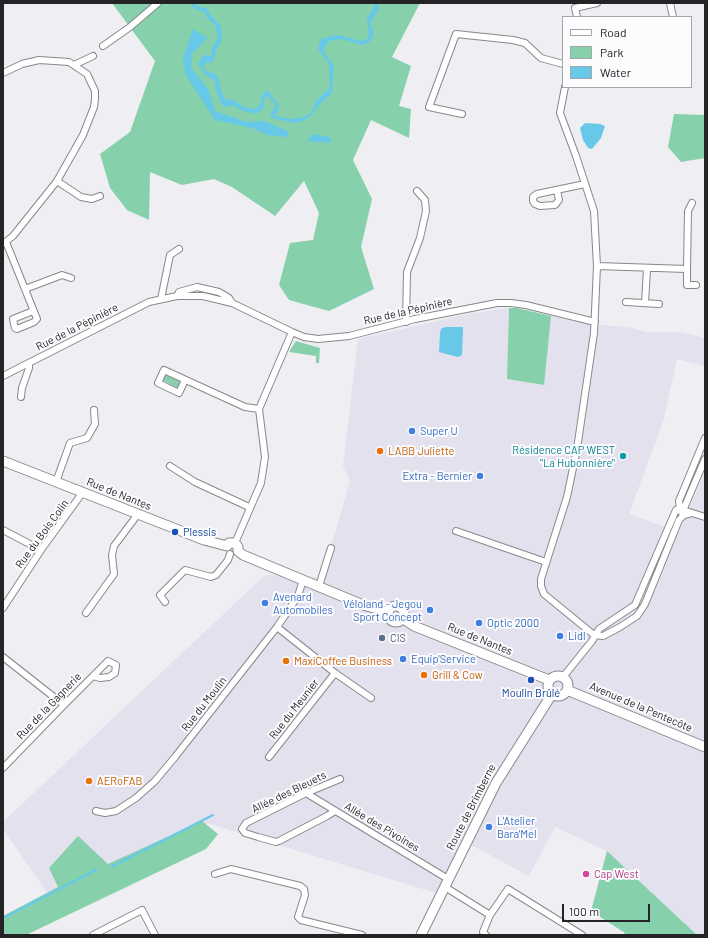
<!DOCTYPE html>
<html>
<head>
<meta charset="utf-8">
<style>
	body { margin:0 }
	#map { position:relative; width:708px; height:938px; overflow:hidden; background:#efeef3; font-family:Barlow,sans-serif }
	canvas { display:block }
	.frame { position:absolute; inset:0; border:4px solid #242426; pointer-events:none }
	.legend { position:absolute; left:562px; top:16px; width:130px; height:72px; box-sizing:border-box; background:#fcfcff; border:1px solid #a6a6a8; margin:0; padding:5px 7px; list-style:none; font-size:12px; color:#242426 }
	.legend li { display:flex; align-items:center; gap:8px; height:20px }
	.legend b { width:20px; border:1px solid #a6a6a8 }
	.scale { position:absolute; left:562px; top:904px; width:88px; height:18px; box-sizing:border-box; border:2px solid #242426; border-top:0; padding-left:5px; font-size:12px; line-height:14px; white-space:nowrap; color:#242426; -webkit-text-stroke:3px #fcfcff; paint-order:stroke }
</style>
</head>
<body>
<div id="map">
<canvas width="708" height="938"></canvas>
<div class="frame"></div>
<ul class="legend">
<li><b style="height:5px;background:#fff"></b>Road</li>
<li><b style="height:11px;background:#86d1ac"></b>Park</li>
<li><b style="height:11px;background:#68c8e8"></b>Water</li>
</ul>
<div class="scale">100 m</div>
</div>
<script>
const ctx = document.querySelector('canvas').getContext('2d');
ctx.lineJoin = 'round';
function fillPath(path, color) {
  ctx.fillStyle = color;
  ctx.fill(path, 'evenodd');
}
function shape(rows) {
  const path = new Path2D();
  for (const r of rows) {
    if (r.length === 3) {
      path.moveTo(r[0] + r[2], r[1]);
      path.arc(r[0], r[1], r[2], 0, 2 * Math.PI);
      continue;
    }
    path.moveTo(r[0], r[1]);
    for (let i = 2; i < r.length; i += 2) path.lineTo(r[i], r[i + 1]);
  }
  return path;
}
function trace(path, color, width, dash) {
  ctx.strokeStyle = color;
  ctx.lineWidth = width;
  ctx.lineCap = dash ? 'butt' : 'round';
  ctx.setLineDash(dash || []);
  ctx.stroke(path);
}
function label(font, color, halo, rows, align = 'center') {
  ctx.font = font + ' Barlow,sans-serif';
  ctx.lineWidth = 4;
  ctx.setLineDash([]);
  ctx.textBaseline = 'middle';
  ctx.strokeStyle = halo;
  ctx.fillStyle = color;
  for (const [text, x, y, turn = 0] of rows) {
    ctx.save();
    ctx.translate(x, y);
    ctx.rotate((+turn || 0) * Math.PI / 180);
    ctx.textAlign = isNaN(turn) ? turn : align;
    if (halo) ctx.strokeText(text, 0, 0);
    ctx.fillText(text, 0, 0);
    ctx.restore();
  }
}
fillPath(shape([
	[509,308,507,379,543,385,551,316,585,324,629,327,645,332,680,332,705,338,705,366,677,359,663,422,629,514,679,532,705,472,705,935,697,935,607,851,555,827,529,876,462,840,436,893,210,824,194,824,50,897,3,829,3,822,265,575,322,578,350,481,343,466,358,339,468,314]
]), '#e2e1ed');
fillPath(shape([
	[112,3,420,3,392,57,411,66,399,106,411,109,409,138,371,120,353,160,372,199,361,247,374,289,329,311,289,300,279,285,290,243,313,240,319,213,304,181,275,216,232,187,214,179,182,185,150,172,149,220,127,210,110,188,100,154,130,132,155,61],
	[674,114,705,115,705,158,681,162,668,147],
	[509,308,517,308,551,316,544,385,507,379],
	[296,341,320,348,319,363,316,363,316,356,289,352],
	[164,375,170,376,181,381,180,385,177,388,164,381,162,379],
	[202,821,218,834,206,849,26,935,3,935,3,916,58,887,49,868,78,836,108,864],
	[607,851,697,935,623,935,625,933,591,911]
]), '#86d1ac');
fillPath(shape([
	[189,3,194,3,199,7,207,8,211,16,221,26,222,39,216,51,214,60,210,63,205,63,203,69,217,75,224,99,233,100,246,108,256,109,260,104,263,93,268,91,279,105,279,109,274,116,292,119,304,117,312,112,316,101,330,88,329,64,318,49,321,39,337,35,362,41,366,40,369,34,367,19,375,5,375,3,379,3,378,11,371,21,371,26,374,32,370,42,362,45,341,39,329,41,323,51,334,66,332,93,320,104,313,114,304,121,294,123,272,118,270,114,275,107,275,104,267,96,264,99,263,109,256,114,241,110,232,105,225,107,220,102,214,80,204,74,198,63,204,55,211,56,212,48,218,37,217,31,215,25,207,18,205,12,195,9],
	[193,29,207,38,192,54,191,68,208,89,215,111,246,122,264,121,288,131,288,137,267,135,252,128,215,120,185,74,183,58],
	[585,123,600,124,605,126,601,138,592,149,588,148,583,140,580,128],
	[313,134,329,137,332,141,328,143,307,141],
	[445,327,463,327,462,355,458,357,439,352,440,333,441,329]
]), '#68c8e8');
trace(shape([
	[111,867,213,815],
	[3,918,96,870]
]), '#68c8e8', 2);
const street = shape([
	[670,3,673,17],
	[577,17,575,8,597,3],
	[103,46,130,27,158,3],
	[74,65,93,56],
	[3,73,22,64,39,60,69,62,87,74,95,91,95,99,94,107,83,135,57,181,13,236,3,244],
	[565,87,560,113,576,156,594,211,597,266,595,311,594,333,577,449,567,497,541,579,541,586,544,594,594,635],
	[462,114,429,107,456,34,513,40,525,43,541,58,563,64],
	[57,181,81,197,92,199,100,196],
	[557,190,559,200,555,205,540,206,535,204,533,201,533,197,537,194,585,184],
	[6,242,37,319,34,322,17,329,15,328,13,319,33,311],
	[597,266,687,269,688,211,692,203],
	[687,269,687,285,696,285],
	[25,289,62,275,71,278],
	[177,296,179,292,197,287,219,292,229,298,232,303],
	[161,299,170,255,179,249],
	[626,302,659,304],
	[645,303,647,269],
	[406,322,407,272,420,238,426,211,425,200,417,191],
	[3,376,149,302,177,296,203,296,232,303,292,332,304,337,318,339,349,336,415,319,497,303,511,303,526,305,595,322],
	[185,380,179,393,158,383,164,370,245,407,259,409],
	[21,397,22,388,29,368,29,363],
	[170,466,195,482,249,507],
	[56,482,70,443,87,438,95,424,94,410],
	[680,511,679,501,705,438],
	[682,513,705,459],
	[3,530,41,550],
	[456,531,546,562],
	[235,543,261,483,265,457,259,409,292,332],
	[319,586,331,548],
	[165,602,160,595,185,570,211,577,216,575,228,560,230,554],
	[3,608,41,550,83,492],
	[86,613,114,574,112,555,114,546,138,514],
	[594,635,603,636,620,627,637,616,645,604,679,520,684,515,692,513],
	[3,657,64,705],
	[335,673,371,698],
	[563,677,592,641,599,629,635,605,676,510,680,509,705,517],
	[269,757,335,673,277,627],
	[3,768,64,705,108,661,116,665,115,673,109,677,100,678,93,676],
	[306,793,448,879],
	[96,811,105,813,116,811,136,798,155,781,175,757,277,627,298,596,303,580],
	[335,811,327,816,279,841,276,842,258,837,245,833,242,829,246,823,306,793,340,779],
	[215,874,231,869,300,886,304,889,305,895,298,917,301,920,362,935],
	[445,887,490,915],
	[93,935,142,910,155,935],
	[486,935,483,932,490,915,508,889,582,935]
]);
const secondary = shape([
	[3,461,204,540,227,546],
	[227,546,229,543,235,543,238,547,238,551,243,555,363,605,388,612],
	[396,614,8],
	[402,618,414,626,549,680],
	[558,686,10],
	[567,690,705,747],
	[421,935,496,783,552,694]
]);
trace(street, '#88888c', 8);
trace(secondary, '#88888c', 11);
trace(street, '#fff', 6);
trace(secondary, '#fff', 9);
for (const [x, y, r, color] of [
	[412,431,4,"#3f7fe0"],
	[380,451,4,"#e8710a"],
	[623,456,4,"#0f9aa8"],
	[480,476,4,"#3f7fe0"],
	[175,532,4,"#1a4fb4"],
	[265,603,4,"#3f7fe0"],
	[430,610,4,"#3f7fe0"],
	[479,623,4,"#3f7fe0"],
	[560,636,4,"#3f7fe0"],
	[382,638,4,"#5c6f8a"],
	[403,659,4,"#3f7fe0"],
	[286,661,4,"#e8710a"],
	[424,675,4,"#e8710a"],
	[531,680,4,"#1a4fb4"],
	[89,781,4,"#e8710a"],
	[489,827,4,"#3f7fe0"],
	[586,874,4,"#d1479c"]
]) {
  const dot = new Path2D();
  dot.arc(x, y, r, 0, 2 * Math.PI);
  ctx.fillStyle = color;
  ctx.fill(dot);
  trace(dot, '#fcfcff', 1.5);
}
label('11px', '#242426', '#fcfcff', [
	["Rue de la Pépinière",408,311,-13],
	["Rue de la Pépinière",77,327,-27],
	["Rue de Nantes",119,494,22],
	["Rue du Bois Colin",42,534,-54],
	["Rue de Nantes",480,639,22],
	["Rue du Moulin",204,704,-52],
	["Rue de la Gagnerie",49,706,-46],
	["Avenue de la Pentecôte",641,707,23],
	["Rue du Meunier",294,709,-52],
	["Allée des Bleuets",289,792,-26],
	["Route de Brimberne",471,807,-63],
	["Allée des Pivoines",382,827,31]
]);
label('11px', '#366cbe', '#fcfcff', [
	["Super U",420,431],
	["Extra - Bernier",472,476,"right"],
	["Avenard",273,597],
	["Automobiles",273,610],
	["Véloland - Jegou",422,604,"right"],
	["Sport Concept",422,617,"right"],
	["Optic 2000",487,623],
	["Lidl",568,636],
	["Equip'Service",411,659],
	["L'Atelier",497,821],
	["Bara'Mel",497,834]
], 'left');
label('11px', '#0d838f', '#fcfcff', [
	["Résidence CAP WEST",615,450],
	["\"La Hubonnière\"",615,463]
], 'right');
label('11px', '#c56008', '#fcfcff', [
	["LABB Juliette",388,451],
	["MaxiCoffee Business",294,661],
	["Grill & Cow",432,675],
	["AERoFAB",97,781]
], 'left');
label('11px', '#164399', '#fcfcff', [
	["Plessis",183,532],
	["Moulin Brûlé",531,693,"center"]
], 'left');
label('11px', '#4e5e75', '#fcfcff', [
	["CIS",390,638]
], 'left');
label('11px', '#b23c85', '#fcfcff', [
	["Cap West",594,874]
], 'left');
</script>
</body>
</html>
